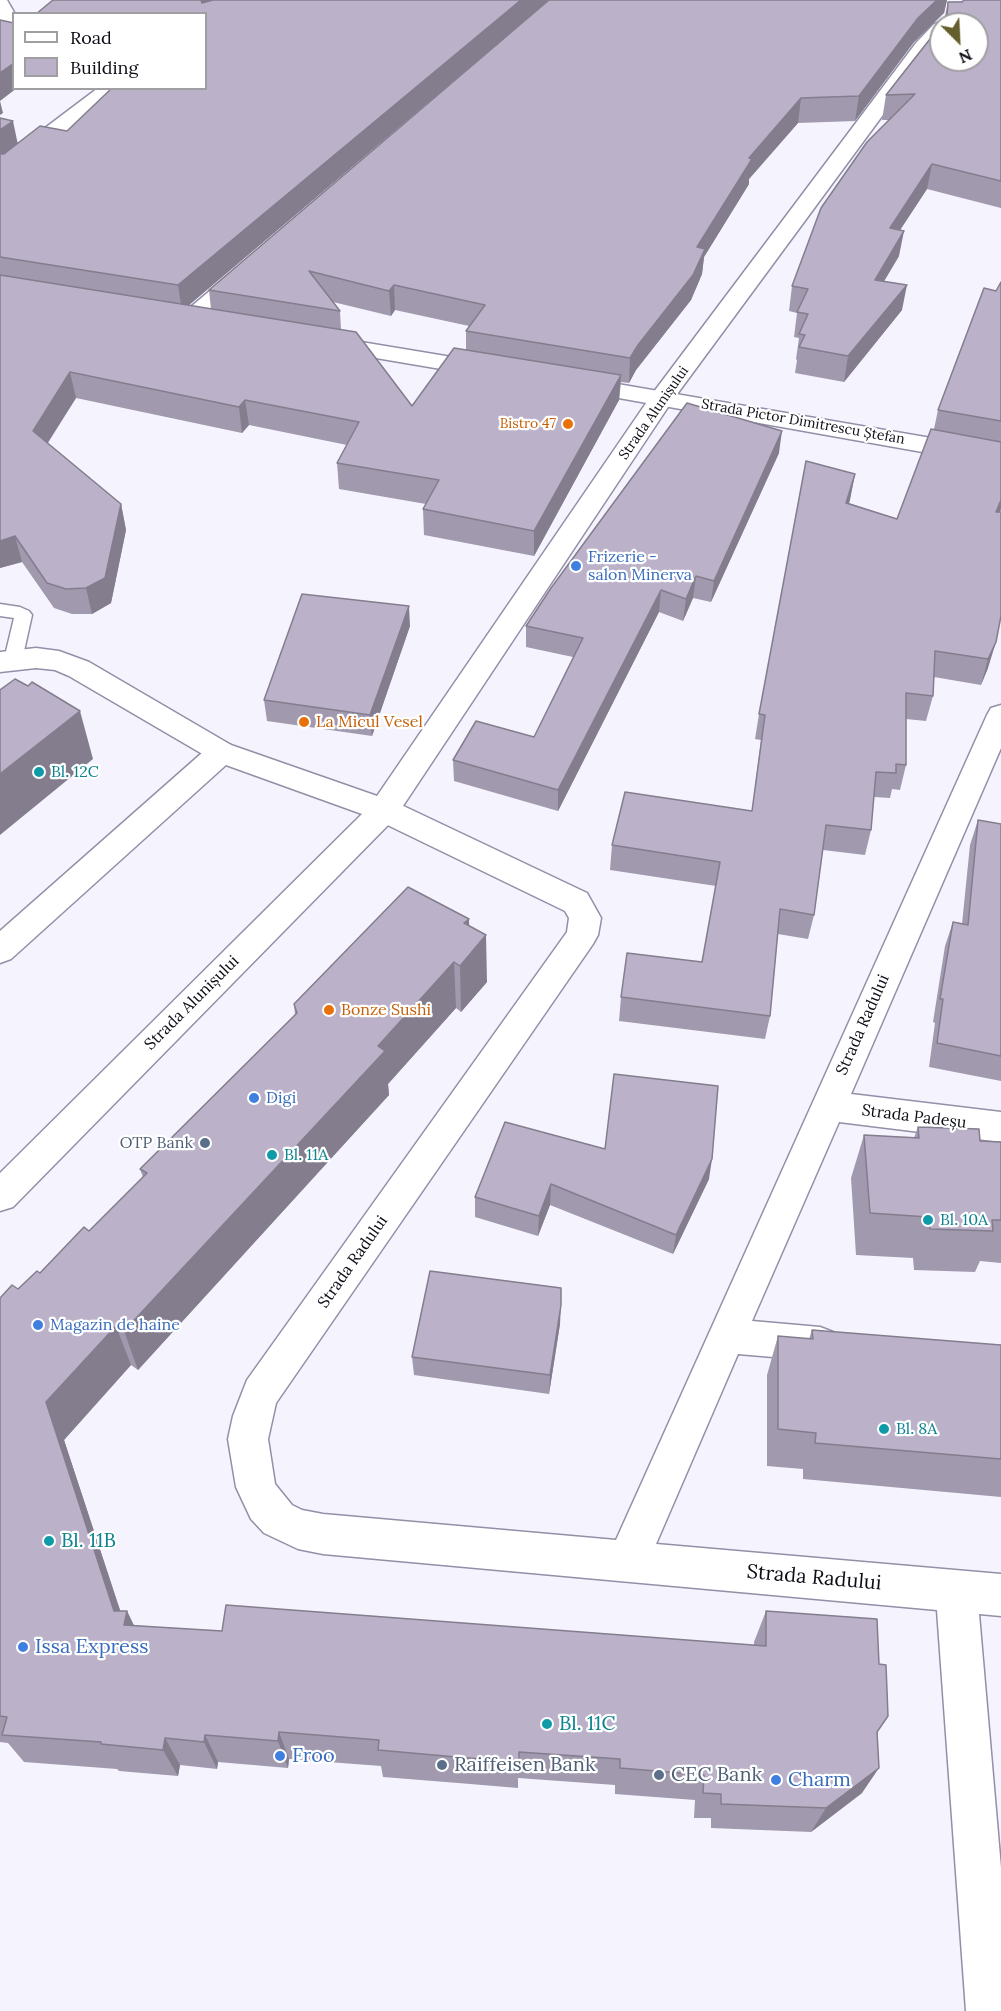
<!DOCTYPE html>
<html>
<head>
<meta charset="utf-8">
<style>
	body { margin:0 }
	#map { position:relative; width:1001px; height:2011px; overflow:hidden; background:#f5f4fe; font-family:Lora,serif }
	canvas { display:block }
	.legend { position:absolute; left:12px; top:12px; width:195px; height:78px; box-sizing:border-box; background:#fff; border:2px solid #9f9ea1; margin:0; padding:8px 10px; list-style:none; font-size:18px; color:#0e0c15 }
	.legend li { display:flex; align-items:center; gap:12px; height:30px }
	.legend b { width:30px; border:2px solid #9f9ea1 }
	.north { position:absolute; left:929px; top:12px; width:60px; height:60px; box-sizing:border-box; background:#fff; border:2px solid #9f9ea1; border-radius:50%; rotate:156deg; font-size:16px; font-weight:700; line-height:24px; text-align:center; color:#0e0c15 }
	.north::after { content:''; display:block; margin:auto; width:21px; height:27px; background:#645f2c; clip-path:polygon(50% 0,100% 100%,50% 72%,0 100%) }
</style>
</head>
<body>
<div id="map">
<canvas width="1001" height="2011"></canvas>
<ul class="legend">
<li><b style="height:8px;background:#fff"></b>Road</li>
<li><b style="height:16px;background:#bbb2ca"></b>Building</li>
</ul>
<div class="north">N</div>
</div>
<script>
const ctx = document.querySelector('canvas').getContext('2d');
ctx.lineJoin = 'round';
function shape(rows) {
  const path = new Path2D();
  for (const r of rows) {
    path.moveTo(r[0], r[1]);
    for (let i = 2; i < r.length; i += 2) path.lineTo(r[i], r[i + 1]);
  }
  return path;
}
function trace(path, color, width, dash) {
  ctx.strokeStyle = color;
  ctx.lineWidth = width;
  ctx.lineCap = dash ? 'butt' : 'round';
  ctx.setLineDash(dash || []);
  ctx.stroke(path);
}
function fillPath(path, color) {
  ctx.fillStyle = color;
  ctx.fill(path, 'evenodd');
}
function label(font, color, halo, rows, align = 'center') {
  ctx.font = font + ' Lora,serif';
  ctx.lineWidth = 4.5;
  ctx.setLineDash([]);
  ctx.textBaseline = 'middle';
  ctx.strokeStyle = halo;
  ctx.fillStyle = color;
  for (const [text, x, y, turn = 0] of rows) {
    ctx.save();
    ctx.translate(x, y);
    ctx.rotate((+turn || 0) * Math.PI / 180);
    ctx.textAlign = isNaN(turn) ? turn : align;
    if (halo) ctx.strokeText(text, 0, 0);
    ctx.fillText(text, 0, 0);
    ctx.restore();
  }
}
const service = shape([
	[0,604,20,607,29,611,32,615,22,660,19,664,13,666,7,664,4,660,14,618,0,616,0,604]
]);
const minor = shape([
	[0,0,7,0,15,14,14,21,7,28,0,30,0,0],
	[98,88,122,88,8,177,0,178,0,162,98,88],
	[245,266,253,268,256,273,253,278,196,326,188,328,180,326,176,321,180,316,237,268,245,266],
	[325,336,488,363,497,365,500,370,497,375,488,377,317,348,313,343,317,338,325,336],
	[577,377,1001,450,1001,466,568,389,565,384,568,379,577,377],
	[36,648,59,651,89,662,231,745,236,752,231,759,221,762,211,759,69,676,55,670,36,668,0,672,0,652,36,648],
	[1001,705,1001,748,851,1094,1001,1112,1001,1142,839,1122,752,1321,820,1327,833,1332,839,1344,833,1356,820,1361,738,1354,656,1544,1001,1574,1001,1616,979,1614,1001,1868,1001,2011,966,2011,937,1610,323,1554,298,1549,264,1533,251,1519,236,1487,228,1439,233,1416,247,1380,567,932,569,918,565,911,373,818,369,810,373,802,384,799,395,802,587,893,601,918,598,935,593,944,276,1403,268,1439,275,1484,292,1505,302,1510,323,1514,616,1540,987,715,991,708,1001,705]
]);
const tertiary = shape([
	[941,22,948,24,941,24,941,39,930,51,672,401,395,818,13,1207,0,1211,0,1173,362,814,226,765,11,959,0,963,0,931,211,745,221,742,231,745,377,796,653,393,916,43,934,24,941,22]
]);
trace(service, '#928fa7', 3);
trace(minor, '#928fa7', 3);
trace(tertiary, '#928fa7', 3);
fillPath(service, '#fff');
fillPath(minor, '#fff');
fillPath(tertiary, '#fff');
fillPath(shape([
	[53,0,947,0,944,13,914,42,855,121,798,123,749,179,749,184,704,257,702,274,691,300,636,370,629,383,621,382,619,400,534,556,424,535,423,509,426,504,339,489,337,463,347,445,249,425,242,433,76,398,48,443,121,504,126,530,111,603,92,614,72,614,54,608,22,562,0,568,0,118,18,143,67,131,206,88,206,14],
	[546,2,209,290,211,309,189,305],
	[333,302,391,316,395,310,469,326,466,331,466,350,412,406,341,330,340,311],
	[1001,0,1001,208,927,189,900,230,899,256,884,281,902,310,844,382,795,373,797,360,796,359,799,338,794,337,797,313,789,311,792,286,890,120,882,120,886,95,944,20,948,2],
	[1001,282,1001,509,1000,512,988,668,981,685,934,677,933,696,926,721,906,719,906,765,900,790,892,789,890,798,874,797,871,830,865,855,823,850,814,915,808,939,778,934,770,1016,765,1039,619,1021,621,997,702,962,716,886,610,870,612,845,752,811,761,740,755,739,759,714,855,474,849,503,897,519,934,429,938,410],
	[779,453,711,602,693,598,683,621,659,612,558,811,454,781,453,760,534,737,573,657,526,647,526,626],
	[410,626,372,736,267,721,264,700],
	[978,820,1001,824,1001,1081,929,1067,935,1023,933,1022,945,946,953,922,962,924,970,845],
	[469,926,487,982,461,1012,456,1008,388,1084,389,1095,138,1370,131,1365,64,1440,120,1611,127,1611,134,1626,222,1631,754,1645,754,1642,766,1611,878,1733,862,1793,811,1832,711,1828,711,1818,694,1818,695,1800,615,1794,615,1785,518,1778,518,1788,458,1783,383,1777,381,1766,289,1759,288,1768,218,1762,217,1769,180,1765,178,1776,119,1771,117,1769,24,1762,8,1743,0,1742,0,1298,18,1289,40,1273,89,1231,143,1177,140,1169,295,1015,294,1004],
	[505,1122,709,1179,673,1254,550,1205,538,1236,475,1217,475,1197],
	[918,1127,980,1141,1001,1142,1001,1263,980,1261,975,1272,914,1270,913,1258,856,1255,851,1178,864,1135,914,1138],
	[560,1324,549,1394,414,1375,412,1357],
	[812,1330,1001,1345,1001,1497,803,1479,803,1469,767,1466,767,1375,778,1336,809,1339]
]), '#a199ae');
fillPath(shape([
	[197,0,216,0,203,10],
	[521,0,549,0,182,311,178,285],
	[937,0,947,0,944,13,914,42,855,121,859,96,918,18],
	[14,63,14,88,17,88,0,101,3,113,0,115,0,73],
	[801,98,798,123,749,179,749,184,704,257,702,274,691,300,636,370,629,383,630,358,697,247,749,158],
	[13,121,18,145,0,159,0,130],
	[932,164,927,189,885,253,890,228],
	[904,231,899,256,870,305,875,280],
	[394,285,395,310,391,316,389,291],
	[907,285,902,310,844,382,848,356],
	[70,372,76,398,39,456,33,431],
	[621,375,619,400,534,556,534,531],
	[245,400,249,425,242,433,239,407],
	[782,431,779,453,711,602,714,581],
	[855,474,850,500,841,528,846,503],
	[1001,500,1001,509,990,537,996,512],
	[121,504,126,530,111,603,92,614,86,588],
	[15,536,22,562,0,568,0,541],
	[696,576,693,598,683,621,686,599],
	[661,590,659,612,558,811,558,790],
	[409,606,410,626,372,736,370,715],
	[996,642,988,668,981,685,988,659],
	[80,711,93,759,0,835,0,774],
	[469,919,470,955,486,935,487,982,461,1012,460,966,464,923],
	[454,962,456,1008,388,1084,389,1095,138,1370,124,1331,378,1046],
	[712,1159,709,1179,673,1254,676,1235],
	[551,1184,550,1205,538,1236,539,1216],
	[561,1305,560,1324,549,1394,550,1375],
	[116,1326,131,1365,64,1440,124,1622,127,1611,142,1642,140,1656,114,1611,46,1402],
	[279,1732,289,1759,288,1768,278,1741],
	[205,1735,218,1762,217,1769,204,1742],
	[165,1738,180,1765,178,1776,163,1750],
	[879,1768,862,1793,811,1832,826,1808]
]), '#837d8d');
const building = shape([
	[53,0,201,0,202,3,213,0,521,0,178,285,0,257,0,154,4,154,40,126,67,131,112,88,206,88,206,14,36,14,53,0],
	[549,0,937,0,918,18,859,96,801,98,749,158,752,159,697,247,705,249,693,275,638,345,630,358,466,331,485,305,394,285,389,291,309,271,340,311,209,290,549,0],
	[964,0,1001,0,1001,181,932,164,890,228,904,231,875,280,907,285,848,356,799,347,805,335,799,334,808,314,797,312,808,289,792,286,821,208,867,142,915,94,886,95,941,25,941,60,977,60,977,24,942,24,947,17,948,2,962,2,964,0],
	[0,20,14,23,14,63,0,73,0,20],
	[0,118,13,121,0,130,0,118],
	[0,275,356,332,412,406,454,348,621,375,534,531,423,509,439,480,337,463,359,422,245,400,239,407,70,372,33,431,121,504,105,578,86,588,66,589,47,583,15,536,0,541,0,275],
	[1001,282,1001,421,938,410,984,288,996,291,1001,282],
	[687,403,782,431,714,581,696,576,686,599,661,590,558,790,453,760,476,721,534,737,583,638,526,626,551,588,687,403],
	[931,429,1001,442,1001,500,996,512,1001,512,1001,616,996,642,988,659,935,651,933,696,906,693,906,765,896,764,896,773,876,772,871,830,826,825,814,915,780,909,770,1016,621,997,627,953,702,962,720,862,612,845,625,792,752,811,765,715,759,714,806,461,855,474,846,503,897,519,931,429],
	[302,594,409,606,370,715,264,700,302,594],
	[15,679,28,686,32,682,80,711,0,774,0,690,15,679],
	[978,820,1001,824,1001,1056,937,1043,943,999,940,999,953,922,968,925,978,820],
	[408,887,469,919,464,923,486,935,460,966,454,962,378,1046,385,1051,124,1331,116,1326,46,1402,114,1611,127,1611,124,1625,222,1631,226,1605,766,1646,766,1611,877,1619,879,1664,886,1665,888,1716,877,1732,879,1768,826,1808,721,1804,721,1794,703,1793,704,1775,620,1768,620,1759,519,1752,519,1762,456,1757,378,1750,379,1740,279,1732,278,1741,205,1735,204,1742,165,1738,163,1750,101,1744,101,1742,2,1735,7,1717,0,1716,0,1298,12,1285,18,1289,37,1271,40,1273,84,1227,89,1231,147,1173,140,1169,297,1013,294,1004,408,887],
	[614,1074,718,1086,712,1159,676,1235,551,1184,539,1216,475,1197,505,1122,605,1149,614,1074],
	[918,1127,979,1129,980,1141,1001,1142,1001,1220,992,1220,993,1231,930,1229,928,1217,870,1213,864,1135,919,1138,918,1127],
	[430,1271,561,1288,561,1305,550,1375,412,1357,430,1271],
	[812,1330,1001,1345,1001,1459,815,1443,816,1433,778,1429,778,1336,813,1339,812,1330]
]);
fillPath(building, '#bbb2ca');
trace(building, '#837d8d', 1.5);
for (const [x, y, r, color] of [
	[568,424,6,"#e8710a"],
	[576,566,6,"#3f7fe0"],
	[304,722,6,"#e8710a"],
	[39,772,6,"#0f9aa8"],
	[329,1010,6,"#e8710a"],
	[254,1098,6,"#3f7fe0"],
	[205,1143,6,"#5c6f8a"],
	[272,1155,6,"#0f9aa8"],
	[928,1220,6,"#0f9aa8"],
	[38,1325,6,"#3f7fe0"],
	[884,1429,6,"#0f9aa8"],
	[49,1541,6,"#0f9aa8"],
	[23,1647,6,"#3f7fe0"],
	[547,1724,6,"#0f9aa8"],
	[280,1756,6,"#3f7fe0"],
	[442,1765,6,"#5c6f8a"],
	[659,1775,6,"#5c6f8a"],
	[776,1780,6,"#3f7fe0"]
]) {
  const dot = new Path2D();
  dot.arc(x, y, r, 0, 2 * Math.PI);
  ctx.fillStyle = color;
  ctx.fill(dot);
  trace(dot, '#fff', 2);
}
label('14px', '#0e0c15', '#fff', [
	["Strada Alunișului",654,413,-55],
	["Strada Pictor Dimitrescu Ștefan",803,422,10]
]);
label('14px', '#c56008', '#fff', [
	["Bistro 47",556,424]
], 'right');
label('16px', '#366cbe', '#fff', [
	["Frizerie -",588,557],
	["salon Minerva",588,575],
	["Digi",266,1098],
	["Magazin de haine",50,1325]
], 'left');
label('16px', '#c56008', '#fff', [
	["La Micul Vesel",316,722],
	["Bonze Sushi",341,1010]
], 'left');
label('16px', '#0d838f', '#fff', [
	["Bl. 12C",51,772],
	["Bl. 11A",284,1155],
	["Bl. 10A",940,1220],
	["Bl. 8A",896,1429]
], 'left');
label('16px', '#0e0c15', '#fff', [
	["Strada Alunișului",192,1003,-45],
	["Strada Radului",863,1025,-66],
	["Strada Padeșu",914,1117,7],
	["Strada Radului",353,1262,-55]
]);
label('16px', '#4e5e75', '#fff', [
	["OTP Bank",193,1143]
], 'right');
label('20px', '#0d838f', '#fff', [
	["Bl. 11B",61,1541],
	["Bl. 11C",559,1724]
], 'left');
label('20px', '#0e0c15', '#fff', [
	["Strada Radului",814,1578,5]
]);
label('20px', '#366cbe', '#fff', [
	["Issa Express",35,1647],
	["Froo",292,1756],
	["Charm",788,1780]
], 'left');
label('20px', '#4e5e75', '#fff', [
	["Raiffeisen Bank",454,1765],
	["CEC Bank",671,1775]
], 'left');
</script>
</body>
</html>
